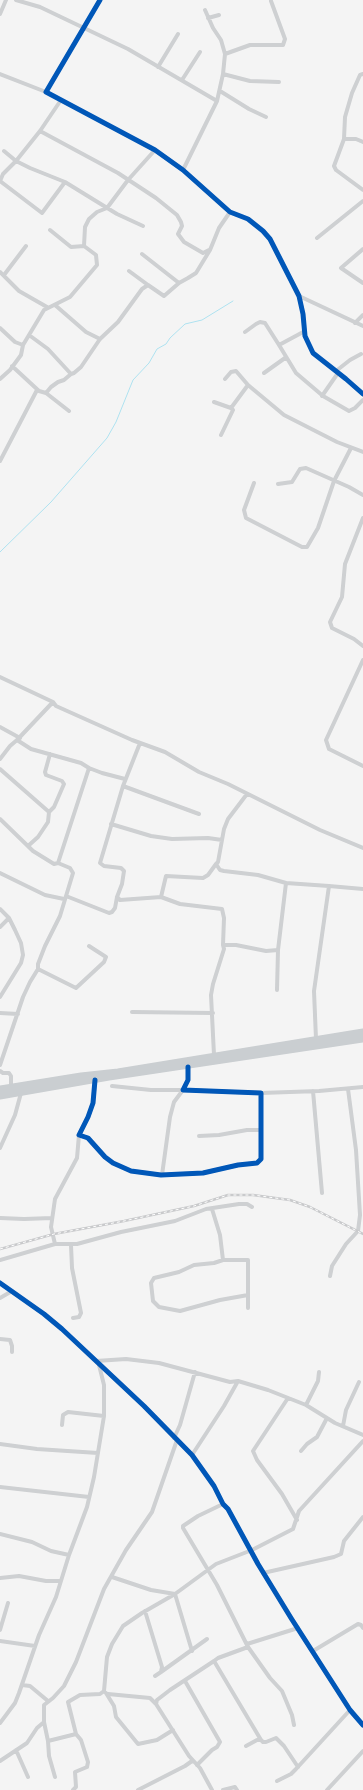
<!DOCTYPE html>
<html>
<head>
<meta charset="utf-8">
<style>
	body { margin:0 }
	canvas { display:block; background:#f4f4f4 }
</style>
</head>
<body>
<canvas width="363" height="1790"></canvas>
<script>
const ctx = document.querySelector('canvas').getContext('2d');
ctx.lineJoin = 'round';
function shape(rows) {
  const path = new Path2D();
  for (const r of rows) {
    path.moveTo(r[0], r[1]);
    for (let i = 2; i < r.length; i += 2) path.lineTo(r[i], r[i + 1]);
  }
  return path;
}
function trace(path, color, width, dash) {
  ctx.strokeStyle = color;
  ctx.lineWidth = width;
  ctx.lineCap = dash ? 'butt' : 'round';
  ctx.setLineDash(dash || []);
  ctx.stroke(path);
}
trace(shape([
	[0,552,51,502,107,438,116,422,133,380,149,363,157,349,166,344,170,338,185,324,202,320,233,301]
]), '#aee2f0', 1);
trace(shape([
	[16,0,40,7,128,49,217,101],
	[100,0,46,92,155,150,183,170,230,212,248,219,263,231,270,239,299,296,303,314,305,336,313,353,346,379,363,394],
	[0,14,6,0],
	[208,18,219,15],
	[225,54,250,45,283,45,285,39,271,1],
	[158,67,178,34],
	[0,74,46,92],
	[223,74,250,81,279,82],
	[182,80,200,52],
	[220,91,249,109,266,117],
	[61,100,40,131,16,161,30,168,65,182,117,214,143,226],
	[40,131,118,173,156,198,177,215,181,222,182,226,178,234,184,242,203,253,209,250],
	[344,139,345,117,352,93,360,75,363,74],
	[363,142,356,139,344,139,334,166,336,170,363,190],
	[183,170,217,101,223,74,225,54,221,40,213,28,205,10],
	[0,181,42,213,65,182],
	[0,181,3,174,16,161,4,151],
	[50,230,71,247,84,246],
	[317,238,363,201],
	[363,249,341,268,363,283],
	[142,254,179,283],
	[129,271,148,285],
	[0,272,19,291,47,307],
	[4,275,26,246],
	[299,296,363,326],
	[55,305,86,332,100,339],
	[355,323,363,315],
	[0,328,15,342,23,345,21,355,10,370,0,379],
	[245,332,256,324,260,322,265,323,279,345,305,331],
	[29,335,44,310,70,297,97,265,96,255,84,246,85,227,89,219,97,212,107,208,128,180,155,150],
	[23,345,29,335,48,349,71,374,74,373,81,367,100,339,118,322,142,289,148,285,164,296,179,283,188,278,196,273,210,250,219,228,230,212],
	[279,345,296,373,323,396,349,411,355,408,363,400],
	[12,366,39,391,46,393,51,387,58,382,64,380,71,374],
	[336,371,350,360,361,354],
	[264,373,285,358],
	[225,379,231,372,236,371,248,385,284,415,337,442,363,452],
	[46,393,69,411],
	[322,396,338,373],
	[214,402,231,408,248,385],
	[221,435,233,410,231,408],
	[0,461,37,390],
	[254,483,244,510,246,518,302,547,307,547,318,528,334,481,351,448],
	[278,484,292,482,300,469,306,468,349,487,363,495],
	[363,518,345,564,342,597,330,622,332,628,354,639,363,646],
	[363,660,326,740,329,749,363,766],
	[0,677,53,702],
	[0,727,20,738],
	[17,740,31,749,81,763,89,768,58,863],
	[0,759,10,746,17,740,53,702,56,706,132,740,165,752,199,772,228,784,320,830,363,848],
	[89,768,102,773,125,779],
	[0,769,49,812],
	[123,786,199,814],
	[247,794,228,819,224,829,218,862,216,864,220,870,224,871,258,875,286,883],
	[0,819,33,851,54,864,58,863,70,868,73,873,60,916,45,946,38,964,38,969,30,982,23,997,0,1065],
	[111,824,151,836,172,839,208,838,222,840],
	[28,846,38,837,48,822,49,812,54,807,64,784,62,781,46,775,45,772,50,754],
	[0,873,45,895,64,899],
	[66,896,109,913,112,912,115,908,117,897,122,884,124,871,121,868,104,866,100,863,123,786,140,743],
	[117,897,120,900,161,897,180,904,222,909,224,918,223,945],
	[161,897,166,876,203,878,208,875,216,864],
	[0,909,9,918,15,930,21,943,23,955,21,963,0,997],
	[0,927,9,918],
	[38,969,76,988,104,962,106,957,89,946],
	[277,990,278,950,286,883,329,886],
	[132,1012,213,1013],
	[0,1013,18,1014],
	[316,1039,314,991,329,886,363,889],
	[214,1055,211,995,213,984,224,949,223,945,236,945,266,951,278,950],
	[0,1071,3,1073,9,1073,11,1076,11,1087],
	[95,1080,93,1103,88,1117,79,1135,88,1138,105,1157,113,1163,131,1171,161,1175,203,1173,238,1165,257,1163,261,1159,261,1093,183,1090,188,1080,188,1067],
	[112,1086,151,1090,183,1090,174,1102,170,1117,162,1175],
	[313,1091,322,1193],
	[261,1093,319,1091,363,1087],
	[199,1136,219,1135,247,1130,261,1130],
	[0,1148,15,1115,21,1093],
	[212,1209,220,1235,223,1260,214,1263,194,1265,179,1272,154,1278,151,1283,153,1301,159,1307,180,1311,220,1300,248,1295],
	[0,1218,24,1219,52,1218],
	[55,1244,51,1227,55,1199,77,1158,79,1135],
	[71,1245,72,1268,81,1313,79,1317,73,1318],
	[0,1260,55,1244,77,1244,121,1232,175,1221,206,1209,239,1204,247,1204,252,1207],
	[223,1260,248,1260,248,1308],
	[330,1276,332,1266,346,1244,358,1231,360,1215,356,1150,348,1089],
	[0,1283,44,1314,62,1329,144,1406,192,1455,214,1486,223,1504,228,1509,258,1564,291,1618,350,1710,363,1725],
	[0,1298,12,1291],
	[0,1339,10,1340,12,1346,12,1352],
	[96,1361,126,1359,159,1363,230,1382,238,1381,268,1390,306,1405,335,1423,363,1435],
	[288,1398,253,1451,257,1460,282,1494,297,1520],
	[306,1405,318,1381,319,1372],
	[62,1425,63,1415,68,1412,104,1416],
	[343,1426,346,1410,359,1382],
	[174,1438,180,1425,195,1372],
	[0,1444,37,1449,98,1453],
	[301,1451,307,1444,317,1437,327,1418],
	[192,1455,224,1406,238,1381],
	[0,1487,89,1497],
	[223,1504,198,1516,183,1526,183,1528,217,1585,248,1647,270,1678,282,1691,292,1715,294,1725],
	[0,1534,32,1542,51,1551,69,1555],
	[263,1573,334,1557,341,1554,344,1541,363,1517],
	[112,1577,151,1590,175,1594,192,1651],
	[0,1578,19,1576,46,1581,61,1581],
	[145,1611,162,1667,161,1672,155,1676],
	[0,1630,8,1603],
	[0,1641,35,1646],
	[247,1644,298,1628],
	[248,1647,218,1658,214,1661,261,1740,263,1742,266,1742,276,1738,284,1746,298,1767],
	[313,1651,358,1624,361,1625,363,1628],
	[161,1672,207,1639],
	[185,1681,220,1742,217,1747,212,1750,197,1765],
	[22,1685,30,1686,48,1701],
	[104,1691,107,1657,112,1644,123,1626,142,1613,175,1594,216,1564,252,1550,293,1529,299,1511,363,1441],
	[106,1693,114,1706,116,1717,138,1744,157,1740,173,1730],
	[108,1694,150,1698,156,1704,189,1756,200,1768,212,1790],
	[156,1704,157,1700,170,1690,214,1661],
	[44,1722,48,1741,76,1734],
	[0,1723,15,1703,19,1693,39,1635,56,1597,69,1555,87,1507,94,1477,104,1416,104,1385,99,1365],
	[48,1741,49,1756,55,1777],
	[246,1746,257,1740,261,1740],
	[16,1750,28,1777],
	[0,1761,27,1743,37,1728,44,1722,44,1705,53,1698,64,1686,76,1662,104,1589,126,1550,152,1512,177,1440],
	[277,1781,291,1774,296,1769,350,1710],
	[73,1790,76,1787,75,1772,87,1767,88,1762,81,1740,76,1734,68,1702,80,1695,100,1694,104,1691],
	[138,1790,185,1766,192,1761],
	[223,1790,235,1787,237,1790],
	[327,1790,363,1751]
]), '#ced0d2', 4);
trace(shape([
	[0,1089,81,1076,118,1072,363,1032],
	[0,1096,109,1077,363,1039]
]), '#caced1', 7);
const rail = shape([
	[0,1249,54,1234,124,1221,194,1206,228,1195,253,1195,290,1200,310,1207,363,1234]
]);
trace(rail, '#c9cacc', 2.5);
trace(rail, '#fff', 1, [3]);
trace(shape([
	[100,0,46,92,155,150,183,170,230,212,248,219,263,231,270,239,299,296,303,314,305,336,313,353,346,379,363,394],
	[95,1080,93,1103,88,1117,79,1135,88,1138,105,1157,113,1163,131,1171,161,1175,203,1173,238,1165,257,1163,261,1159,261,1093,183,1090,188,1080,188,1067],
	[0,1283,44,1314,62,1329,144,1406,192,1455,214,1486,223,1504,228,1509,258,1564,291,1618,350,1710,363,1725]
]), '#0057b8', 5);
</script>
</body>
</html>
